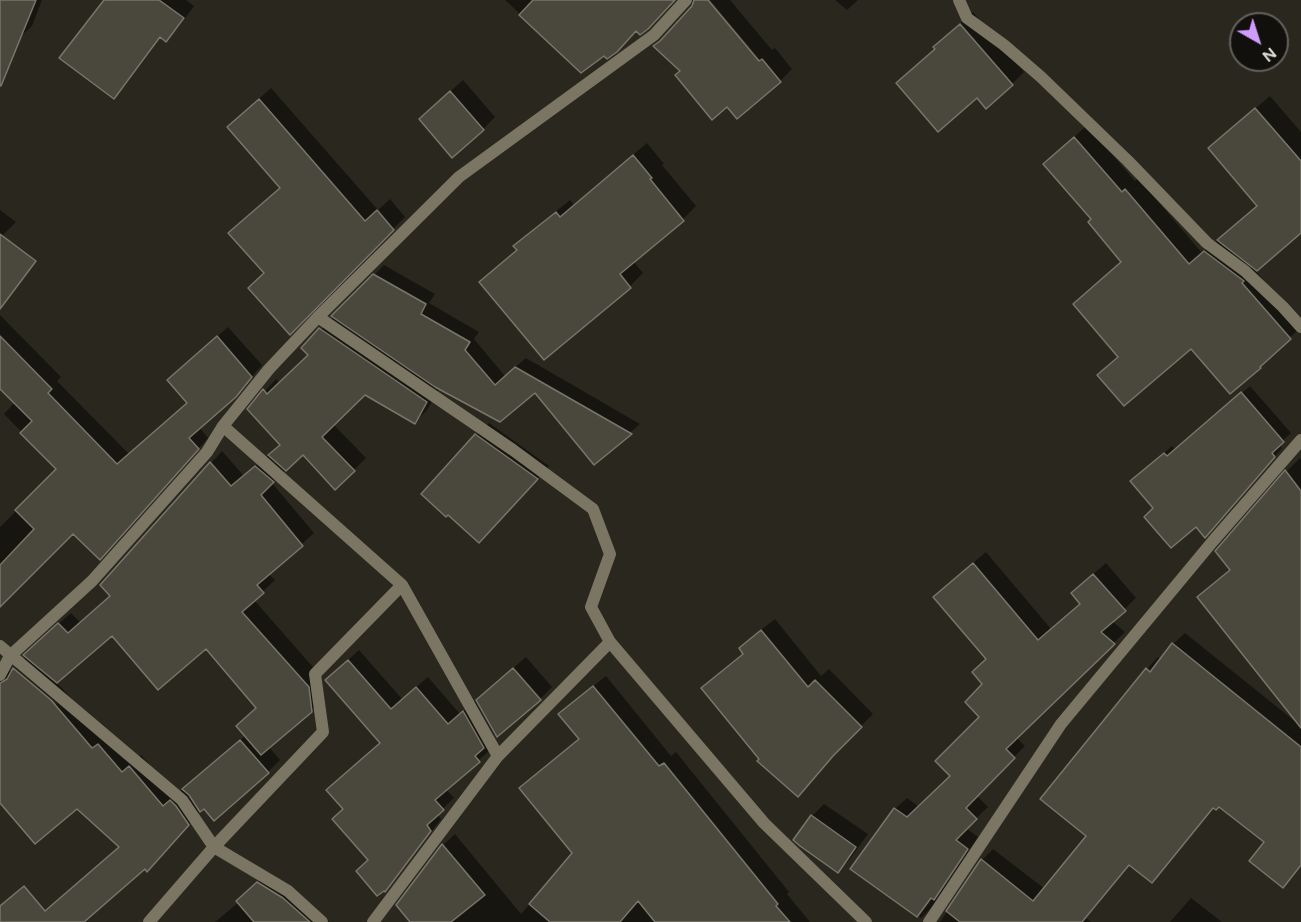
<!DOCTYPE html>
<html>
<head>
<meta charset="utf-8">
<style>
	body { margin:0 }
	#map { position:relative; width:1301px; height:922px; overflow:hidden; background:#2a281e; font-family:Figtree,sans-serif }
	canvas { display:block }
	.north { position:absolute; left:1229px; top:12px; width:60px; height:60px; box-sizing:border-box; background:#11100c; border:2px solid #61605b; border-radius:50%; rotate:141deg; font-size:16px; font-weight:700; line-height:24px; text-align:center; color:#dad9d2 }
	.north::after { content:''; display:block; margin:auto; width:21px; height:27px; background:#d09dfe; clip-path:polygon(50% 0,100% 100%,50% 72%,0 100%) }
</style>
</head>
<body>
<div id="map">
<canvas width="1301" height="922"></canvas>
<div class="north">N</div>
</div>
<script>
const ctx = document.querySelector('canvas').getContext('2d');
ctx.lineJoin = 'round';
function fillPath(path, color) {
  ctx.fillStyle = color;
  ctx.fill(path, 'evenodd');
}
function shape(rows) {
  const path = new Path2D();
  for (const r of rows) {
    path.moveTo(r[0], r[1]);
    for (let i = 2; i < r.length; i += 2) path.lineTo(r[i], r[i + 1]);
  }
  return path;
}
function trace(path, color, width, dash) {
  ctx.strokeStyle = color;
  ctx.lineWidth = width;
  ctx.lineCap = dash ? 'butt' : 'round';
  ctx.setLineDash(dash || []);
  ctx.stroke(path);
}
fillPath(shape([
	[2,0,42,0,32,26,19,38,0,30,0,5],
	[106,0,186,0,194,6,178,28,166,40,162,36,125,86,114,97],
	[505,0,674,0,582,71],
	[695,0,706,0,763,68,765,66,710,0,730,0,772,50,775,48,792,69,780,81,727,105,681,70,667,34,694,6],
	[835,0,858,0,847,10],
	[973,12,1024,72,1012,84,937,48,948,35],
	[463,80,495,117,483,129,433,107],
	[271,88,378,210,390,199,405,217,290,333,266,273,242,221,281,187,241,115],
	[1270,96,1301,132,1301,231,1255,270,1301,324,1301,327,1272,354,1192,347,1120,356,1075,304,1122,261,1093,219,1045,164,1087,125,1135,181,1138,178,1202,253,1217,240,1219,241,1258,205,1224,135],
	[647,143,664,164,662,165,696,206,683,219,633,261,643,273,630,286,481,282,518,249,515,246,529,233,570,200,574,205],
	[0,210,16,222,0,238],
	[384,265,435,294,429,303,479,332,474,339,505,376,526,358,640,424,595,463,535,391,440,387,427,410,415,422,365,394,333,424,366,458,336,488,303,453,272,483,314,533,269,574,275,580,254,600,320,675,323,698,311,711,269,747,280,760,268,772,204,807,159,858,145,867,81,922,69,922,121,846,77,807,0,801,0,668,12,672,37,643,71,613,80,622,111,595,102,585,222,451,244,476,282,444,249,409,276,379,280,383,309,355,303,348],
	[112,633,206,647,258,707,246,735,197,777,183,791,182,790,176,795,141,755,135,761,105,738,62,688,55,682],
	[16,668,57,703,55,706,14,670],
	[0,315,61,377,57,381,129,454,188,402,169,380,228,327,262,365,235,396,199,427,208,438,110,548,73,532,0,605,0,527,58,469,4,414,15,402,0,387],
	[1250,386,1291,433,1279,444,1282,448,1212,528,1196,525,1155,508,1140,474,1172,446,1176,450],
	[489,423,549,466,491,529,476,435],
	[1300,458,1301,460,1301,866,1283,886,1266,842,1219,805,1215,807,1163,869,1152,881,1130,864,1086,918,1091,922,940,922,982,860,993,849,1045,889,1088,836,1147,669,1158,657,1161,660,1173,644,1185,633,1297,723,1199,597,1213,583,1231,569,1217,551,1287,471],
	[986,552,1051,629,1081,603,1084,582,1106,563,1136,598,1112,621,1125,632,1016,737,1025,746,976,795,988,807,966,828,978,837,932,907,921,918,852,869,895,809,907,798,919,807,952,776,981,717,987,659,946,586],
	[775,619,821,676,829,669,873,714,844,743,761,759,703,688,715,676,744,652,741,648,753,636],
	[359,650,402,699,428,677,460,714,475,701,494,736,486,745,490,750,446,789,454,798,437,814,441,819,396,879,385,890,345,809,381,742,338,669],
	[526,657,552,687,540,699,490,688],
	[606,676,671,756,676,752,789,892,787,894,810,922,412,922,398,905,443,845,455,834,521,914,574,853,521,788,532,777,580,738,572,703],
	[824,804,868,834,850,859,838,871,812,816],
	[268,874,293,888,330,922,215,922,239,902,247,891],
	[1191,898,1222,922,1170,922]
]), '#0007');
const building = shape([
	[0,0,36,0,1,86,0,86,0,0],
	[104,0,159,0,184,18,166,42,160,37,114,99,59,58,104,0],
	[533,0,675,0,648,29,640,35,636,31,617,52,607,59,604,56,581,73,519,15,533,0],
	[694,0,708,0,759,61,762,59,781,82,737,119,727,107,712,120,675,75,680,71,653,46,660,41,692,6,694,0],
	[960,24,1013,85,986,109,977,98,938,132,896,83,935,49,933,47,960,24],
	[450,91,484,130,452,158,419,119,450,91],
	[259,99,365,221,377,210,394,230,290,335,248,288,264,273,228,233,280,188,227,127,259,99],
	[1255,108,1301,161,1301,233,1257,271,1217,240,1257,206,1208,148,1255,108],
	[1074,137,1122,192,1125,189,1189,264,1204,251,1244,281,1242,283,1291,339,1260,367,1261,368,1230,394,1191,349,1124,406,1097,375,1118,357,1073,304,1121,262,1088,222,1091,219,1043,164,1074,137],
	[633,155,652,178,650,179,684,221,620,274,631,288,544,360,479,282,517,250,513,246,556,212,560,217,633,155],
	[0,234,36,261,0,309,0,234],
	[373,274,426,304,421,314,470,342,465,350,495,385,515,367,632,434,594,465,535,393,500,422,435,387,331,316,373,274],
	[319,328,427,402,415,424,365,395,322,437,355,471,335,490,303,455,286,471,268,455,280,445,247,409,263,389,267,394,308,355,301,348,319,328],
	[0,336,52,389,48,393,117,464,187,403,167,380,217,336,252,377,236,397,189,438,199,449,100,560,73,534,0,607,0,565,34,529,15,510,56,469,20,433,32,421,0,389,0,336],
	[1241,392,1284,442,1272,453,1275,457,1205,538,1196,527,1171,548,1144,517,1153,508,1130,481,1164,453,1167,456,1241,392],
	[475,434,538,479,479,543,448,515,446,517,421,494,475,434],
	[210,462,231,486,255,466,274,482,261,495,303,546,257,585,264,593,242,612,309,687,312,712,261,755,236,726,256,708,206,649,158,690,112,636,57,683,23,655,58,623,68,633,110,596,100,585,210,462],
	[1285,470,1301,491,1301,728,1197,597,1230,570,1215,551,1285,470],
	[973,563,1038,640,1080,604,1071,593,1093,574,1126,611,1101,632,1115,644,1006,749,1015,758,966,808,977,819,956,840,968,849,934,900,931,898,917,917,850,869,894,808,907,817,950,776,935,761,979,717,965,702,982,684,972,672,986,659,933,597,973,563],
	[761,630,808,687,815,680,862,727,833,756,798,797,757,761,759,759,701,688,743,654,739,648,761,630],
	[1172,643,1301,747,1301,865,1283,888,1249,861,1264,842,1219,807,1216,810,1213,808,1152,883,1129,865,1082,922,960,922,946,911,981,859,1033,901,1086,836,1040,799,1146,668,1150,672,1172,643],
	[348,660,391,709,416,687,448,724,463,711,484,748,475,756,480,762,435,800,444,810,427,825,431,831,385,892,384,891,377,896,356,871,368,860,332,819,343,809,326,790,380,743,325,680,348,660],
	[13,668,51,700,92,748,98,744,122,772,129,766,163,806,170,800,176,806,189,825,147,872,145,869,84,922,0,922,0,906,24,886,45,911,119,847,77,809,35,844,0,803,0,683,7,679,13,668],
	[513,668,541,700,497,737,476,700,513,668],
	[593,686,659,766,664,763,778,904,776,906,790,922,655,922,638,901,620,922,550,922,529,904,572,853,519,788,579,739,558,714,593,686],
	[240,740,269,773,214,821,204,809,200,812,189,795,182,789,240,740],
	[811,815,856,847,838,873,800,846,793,840,811,815],
	[442,844,485,895,451,922,410,922,396,905,442,844],
	[257,882,283,898,310,922,254,922,236,901,257,882]
]);
fillPath(building, '#4a483d');
trace(building, '#78766a', 1.5);
trace(shape([
	[959,0,967,18,1004,45,1041,77,1128,161,1207,243,1245,271,1283,307,1301,327],
	[318,317,513,450,593,509,610,554,591,607,610,642],
	[0,646,182,800,214,847,288,891,322,922],
	[0,675,10,656,92,581,207,452,223,426],
	[498,756,402,585,223,426,269,369,318,317,459,177,654,35,686,0],
	[149,922,214,847,323,732,315,674,402,585],
	[373,922,498,756,610,642,764,823,866,922],
	[929,922,1061,724,1213,541,1301,440]
]), '#7a7663', 12);
</script>
</body>
</html>
